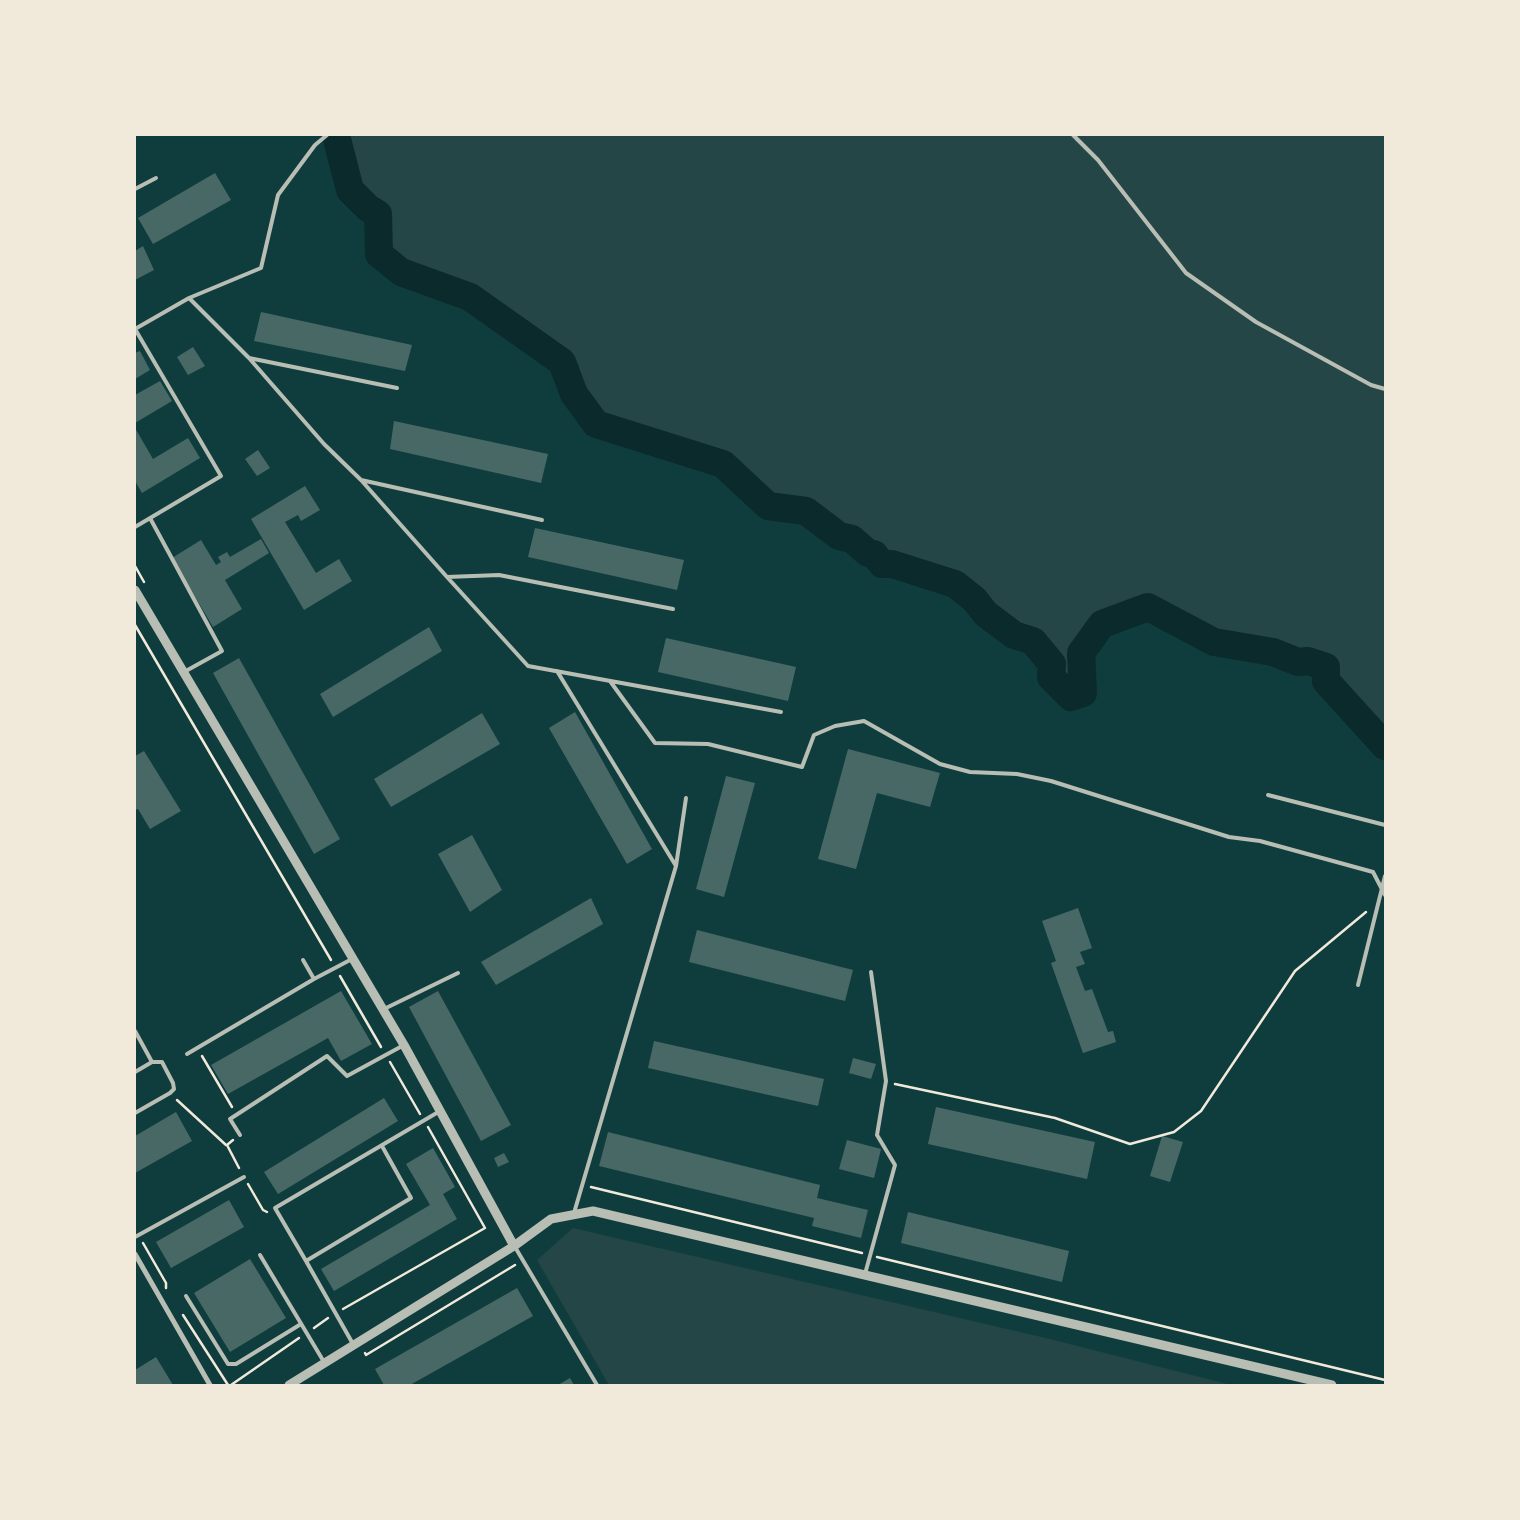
<!DOCTYPE html>
<html>
<head>
<meta charset="utf-8">
<style>
	body { margin:0 }
	#map { position:relative; width:1520px; height:1520px; overflow:hidden; background:#0f3d3e; font-family:Overpass,sans-serif }
	canvas { display:block }
	.frame { position:absolute; inset:0; border:136px solid #f1e9da; pointer-events:none }
</style>
</head>
<body>
<div id="map">
<canvas width="1520" height="1520"></canvas>
<div class="frame"></div>
</div>
<script>
const ctx = document.querySelector('canvas').getContext('2d');
ctx.lineJoin = 'round';
function fillPath(path, color) {
  ctx.fillStyle = color;
  ctx.fill(path, 'evenodd');
}
function shape(rows) {
  const path = new Path2D();
  for (const r of rows) {
    path.moveTo(r[0], r[1]);
    for (let i = 2; i < r.length; i += 2) path.lineTo(r[i], r[i + 1]);
  }
  return path;
}
function trace(path, color, width, dash) {
  ctx.strokeStyle = color;
  ctx.lineWidth = width;
  ctx.lineCap = dash ? 'butt' : 'round';
  ctx.setLineDash(dash || []);
  ctx.stroke(path);
}
fillPath(shape([
	[338,135,1385,135,1385,746,1326,681,1326,667,1308,661,1298,662,1273,652,1214,642,1149,607,1102,624,1081,653,1083,693,1071,697,1051,677,1052,664,1033,641,1014,635,986,614,974,599,955,584,892,564,882,564,874,554,868,553,852,539,839,536,806,511,768,506,723,464,596,424,574,394,562,362,470,297,401,272,379,254,378,214,368,208,350,190,337,136],
	[573,1228,1050,1339,1231,1385,609,1385,537,1260]
]), '#244646');
trace(shape([
	[336,135,350,190,368,208,378,214,379,254,401,272,470,297,562,362,574,394,596,424,723,464,768,506,806,511,839,536,852,539,868,553,874,554,882,564,892,564,955,584,974,599,986,614,1014,635,1033,641,1052,664,1051,677,1071,697,1083,693,1081,653,1102,624,1148,607,1214,642,1273,652,1298,662,1308,661,1326,667,1326,681,1385,746]
]), '#0a2a2b', 28);
fillPath(shape([
	[215,173,231,200,153,244,138,218],
	[143,246,154,270,135,280,135,251],
	[261,312,412,345,405,371,254,341],
	[193,347,205,366,188,375,177,357],
	[140,351,150,370,135,379,135,353],
	[160,381,172,401,135,423,135,395],
	[394,421,548,454,541,483,390,449],
	[135,428,153,459,188,438,200,458,142,493,135,481],
	[258,450,270,468,257,476,245,459],
	[305,486,320,510,301,521,298,515,285,522,316,573,339,559,352,581,304,610,251,519],
	[535,528,684,560,677,590,528,557],
	[261,539,269,553,225,580,242,609,213,627,172,558,201,540,216,565,221,562,218,557,227,552,230,557],
	[429,627,442,651,333,717,320,694],
	[666,638,796,667,788,701,658,672],
	[239,658,340,839,314,854,213,673],
	[575,712,652,849,627,864,549,728],
	[482,713,500,744,391,807,374,779],
	[848,749,940,773,930,807,877,793,856,869,818,859],
	[144,751,181,811,150,829,138,809,135,810,135,756],
	[726,776,755,783,724,897,696,889],
	[472,835,502,890,470,912,438,854],
	[591,898,603,924,496,985,481,962],
	[1078,908,1092,948,1080,952,1085,964,1076,967,1085,991,1092,989,1108,1032,1113,1031,1116,1042,1083,1053,1051,963,1056,961,1042,921],
	[697,930,853,970,845,1001,689,962],
	[341,991,372,1044,341,1061,328,1038,228,1094,211,1065],
	[438,991,511,1125,481,1141,409,1007],
	[654,1041,824,1079,818,1106,648,1068],
	[853,1058,876,1064,871,1079,849,1073],
	[384,1098,398,1121,278,1194,264,1172],
	[936,1107,1095,1142,1087,1179,928,1144],
	[176,1112,192,1141,135,1173,135,1136],
	[608,1132,820,1185,817,1198,868,1210,861,1238,812,1226,814,1218,599,1166],
	[1162,1136,1183,1142,1170,1182,1150,1176],
	[847,1140,881,1149,874,1178,839,1169],
	[433,1148,455,1187,443,1194,457,1219,334,1291,321,1269,430,1205,406,1164],
	[504,1153,509,1162,498,1167,494,1158],
	[229,1200,244,1227,171,1268,156,1242],
	[908,1212,1069,1251,1062,1282,901,1243],
	[250,1259,286,1318,230,1352,194,1293],
	[517,1288,533,1316,410,1385,384,1385,375,1369],
	[156,1357,173,1385,135,1385,135,1370],
	[570,1378,574,1385,558,1385]
]), '#486865');
trace(shape([
	[135,566,144,582],
	[135,625,331,960],
	[340,976,381,1047],
	[202,1056,232,1107],
	[390,1062,420,1114],
	[895,1084,1055,1118,1130,1144,1174,1132,1201,1111,1295,971,1366,912],
	[177,1100,226,1145],
	[233,1140,227,1145,239,1168],
	[248,1184,263,1210,267,1212],
	[591,1187,862,1253],
	[143,1243,166,1283,166,1288],
	[877,1257,1385,1380],
	[343,1309,485,1228,428,1127],
	[183,1315,228,1385],
	[314,1328,328,1318],
	[365,1353,366,1355,515,1265],
	[231,1385,299,1338]
]), '#f1e9da', 2.5);
trace(shape([
	[1073,135,1098,160,1186,273,1256,322,1371,385,1385,389],
	[135,189,156,178],
	[189,298,261,268,278,195,315,145,327,135],
	[135,329,189,298,249,358,397,388],
	[249,358,324,444,361,480,542,520],
	[361,480,447,577,499,575,673,609],
	[150,518,222,651,184,672],
	[135,527,221,476,135,329],
	[447,577,528,666,781,712],
	[557,671,676,866],
	[610,681,655,743,708,744,802,767,814,735,835,726,864,721,940,764,970,772,1017,774,1051,781,1229,837,1260,841,1373,872,1385,895],
	[1268,795,1385,825],
	[303,960,314,979,352,959],
	[1358,985,1385,876],
	[384,1009,458,973],
	[135,1031,152,1062,135,1072],
	[187,1054,314,979],
	[135,1113,170,1093,174,1089,173,1083,162,1062,152,1062],
	[240,1135,230,1119,327,1056,347,1076,404,1045],
	[382,1146,411,1198,306,1261,275,1208,440,1111],
	[574,1213,676,866,686,798],
	[135,1237,244,1177],
	[515,1247,597,1385],
	[260,1255,324,1362],
	[306,1261,353,1344],
	[865,1274,895,1165,877,1135,886,1081,871,972],
	[186,1296,228,1364,236,1364,301,1324]
]), '#b8beb3', 4);
trace(shape([
	[135,1254,210,1385]
]), '#b8beb3', 5);
trace(shape([
	[135,590,404,1045,514,1246],
	[289,1385,514,1246,551,1219,593,1211,1332,1385]
]), '#b8beb3', 9);
</script>
</body>
</html>
